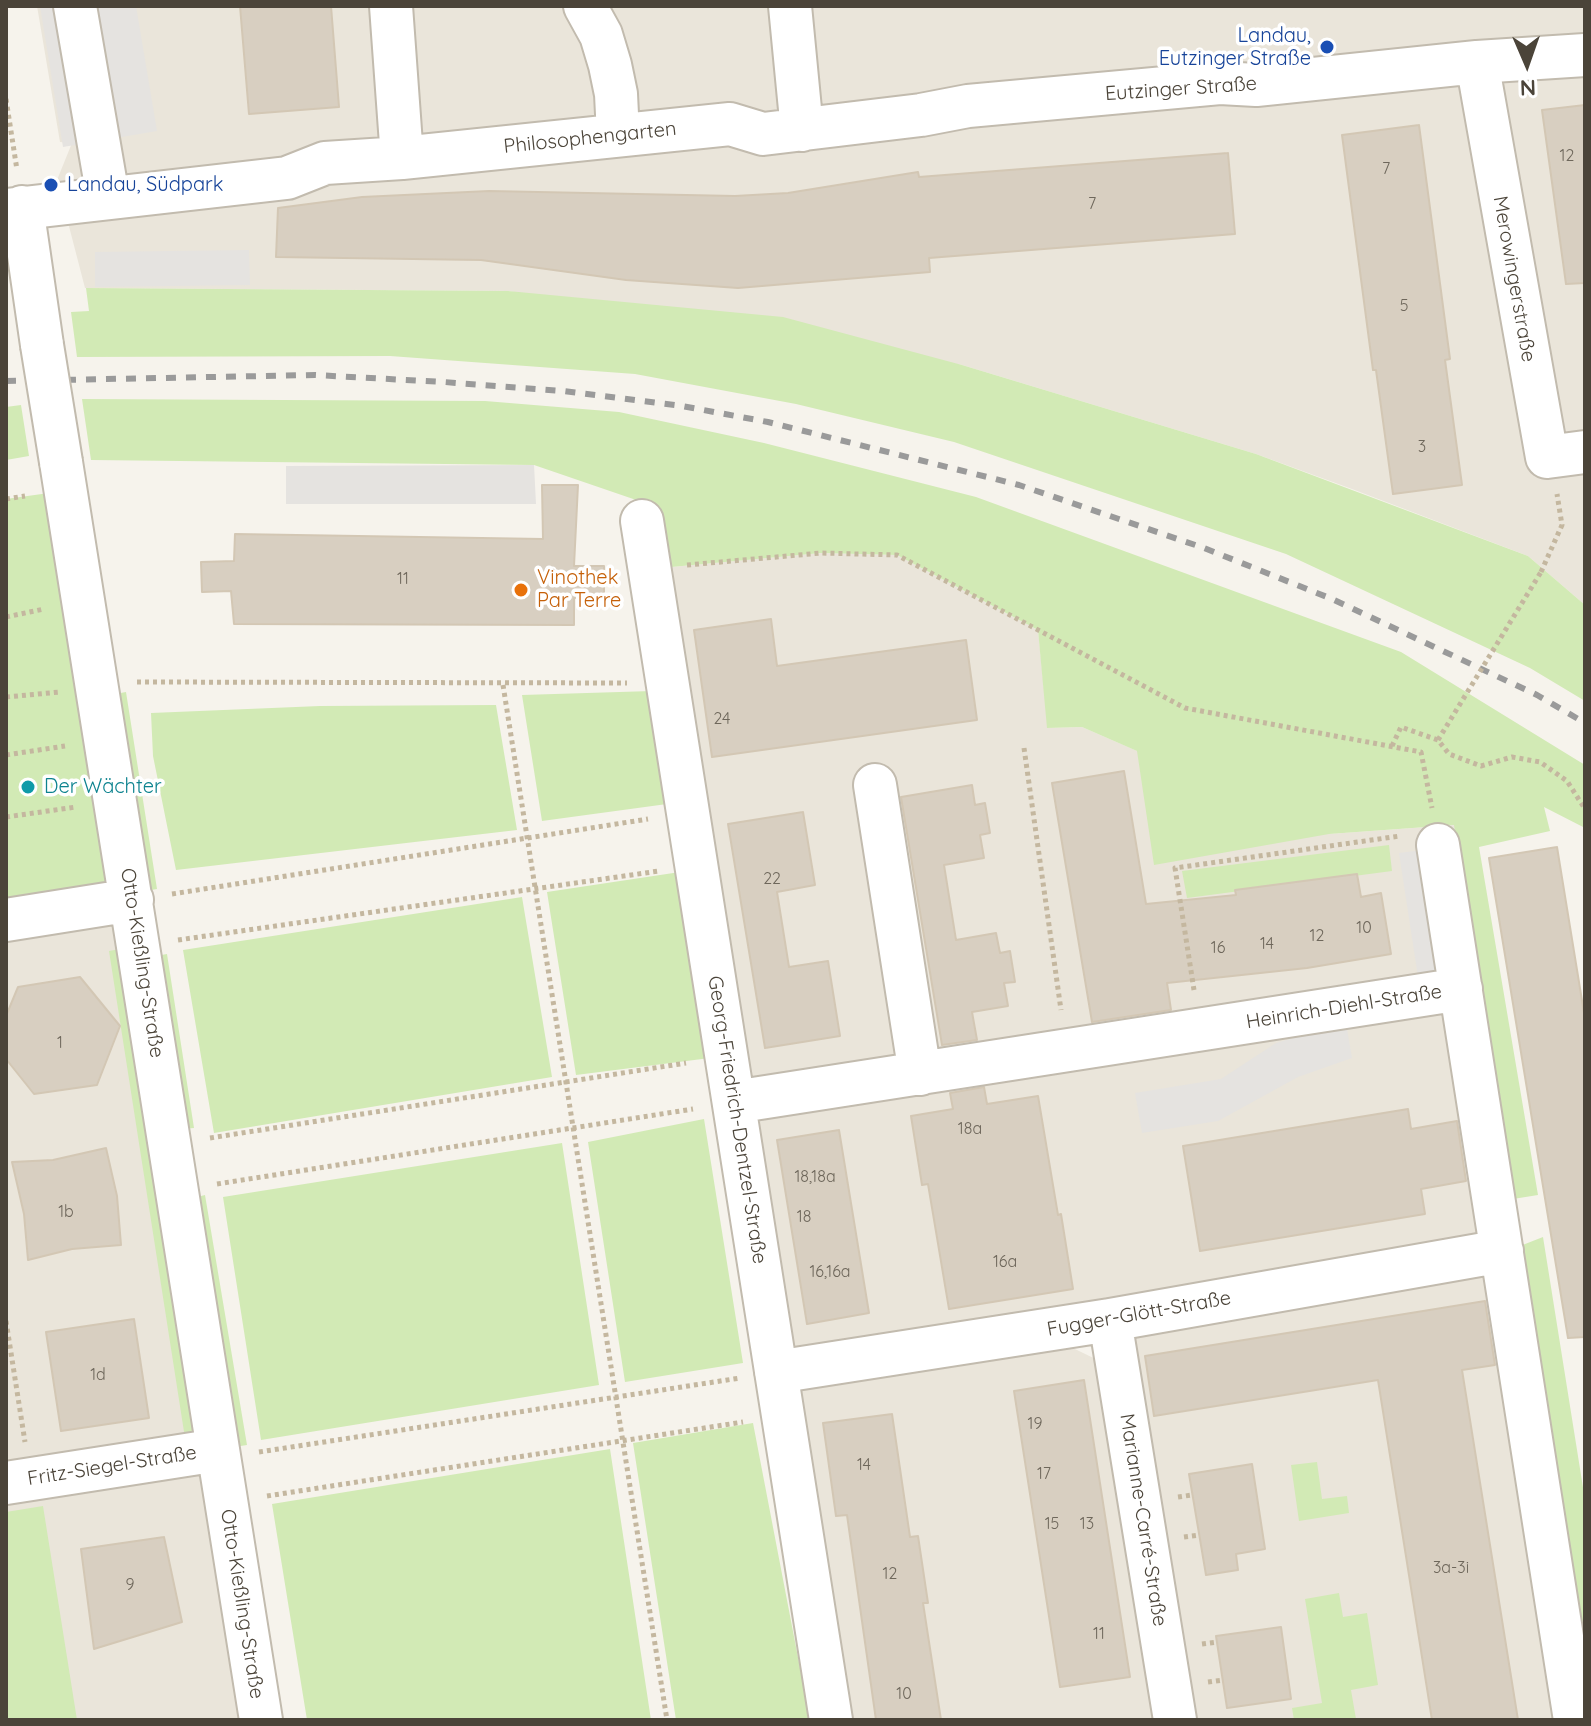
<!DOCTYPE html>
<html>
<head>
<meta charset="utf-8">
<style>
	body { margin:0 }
	#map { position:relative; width:1591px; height:1726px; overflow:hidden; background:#f6f3ec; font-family:Quicksand,sans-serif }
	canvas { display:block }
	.frame { position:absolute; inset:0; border:8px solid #4b4439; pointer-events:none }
	.north { position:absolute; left:1487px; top:24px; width:80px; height:80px; -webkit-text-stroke:6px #fff; paint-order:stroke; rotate:178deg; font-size:22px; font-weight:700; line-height:32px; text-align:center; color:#4b4439 }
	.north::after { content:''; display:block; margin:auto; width:28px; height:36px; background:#4b4439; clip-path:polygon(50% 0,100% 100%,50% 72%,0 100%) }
</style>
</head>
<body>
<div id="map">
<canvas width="1591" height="1726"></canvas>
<div class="frame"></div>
<div class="north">N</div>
</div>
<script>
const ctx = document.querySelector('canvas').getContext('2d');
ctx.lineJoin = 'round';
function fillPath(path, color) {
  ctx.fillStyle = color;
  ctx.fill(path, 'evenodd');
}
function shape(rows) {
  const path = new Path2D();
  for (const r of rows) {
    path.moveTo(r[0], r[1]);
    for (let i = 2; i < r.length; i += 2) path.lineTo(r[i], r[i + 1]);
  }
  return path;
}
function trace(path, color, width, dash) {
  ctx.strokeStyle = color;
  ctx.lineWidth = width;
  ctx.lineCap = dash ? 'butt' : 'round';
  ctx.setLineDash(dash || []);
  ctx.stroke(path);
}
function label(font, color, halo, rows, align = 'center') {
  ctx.font = font + ' Quicksand,sans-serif';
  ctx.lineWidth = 7;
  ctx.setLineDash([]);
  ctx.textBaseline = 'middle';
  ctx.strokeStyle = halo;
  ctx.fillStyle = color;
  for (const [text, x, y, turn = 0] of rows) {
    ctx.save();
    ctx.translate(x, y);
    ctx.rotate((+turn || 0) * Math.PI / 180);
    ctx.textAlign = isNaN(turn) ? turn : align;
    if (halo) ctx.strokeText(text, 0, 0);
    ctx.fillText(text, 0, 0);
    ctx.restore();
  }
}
fillPath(shape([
	[37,6,1585,6,1585,605,1528,556,1352,489,1256,454,962,365,508,291,85,288,57,180,72,143,60,142],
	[821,553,897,555,1038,630,1048,728,1082,727,1329,834,1455,825,1513,1199,1585,1720,1175,1720,1110,1321,1044,1334,1112,1367,1168,1720,844,1720,650,569],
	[115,892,246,1720,6,1720,6,908]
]), '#eae5da');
fillPath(shape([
	[86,288,508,291,783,317,962,365,1256,454,1528,556,1585,605,1585,701,1530,668,1286,554,954,442,796,404,635,374,390,356,77,357,71,312,89,311],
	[82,399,485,401,619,412,764,443,976,497,1401,652,1585,765,1585,828,1544,807,1550,831,1479,847,1538,1195,1513,1199,1454,825,1329,834,1154,865,1137,751,1082,727,1047,728,1038,630,897,555,821,553,650,569,642,502,534,465,91,460],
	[21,405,29,456,6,460,6,407],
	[49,493,115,892,6,908,6,499],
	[652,691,667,804,542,821,522,695],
	[126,692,157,889,145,891,115,694],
	[496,705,517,830,176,870,153,756,151,713,320,706],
	[1389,845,1392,871,1187,898,1182,871],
	[680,872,710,1058,576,1075,547,892],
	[522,897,552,1077,214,1133,183,950],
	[120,949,197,1449,187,1451,109,951],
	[167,954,194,1128,182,1129,156,956],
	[704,1119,743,1363,625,1382,588,1142],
	[562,1143,599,1385,261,1440,223,1197],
	[205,1195,247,1445,234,1447,193,1198],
	[1543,1237,1585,1500,1585,1657,1520,1246],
	[753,1423,810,1720,676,1720,633,1443],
	[610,1449,651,1720,307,1720,272,1504],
	[1317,1462,1322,1499,1347,1496,1349,1513,1299,1521,1291,1465],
	[43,1506,77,1720,6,1720,6,1512],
	[1339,1593,1343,1617,1367,1613,1378,1685,1351,1690,1356,1719,1294,1720,1292,1708,1322,1703,1305,1599]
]), '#d2eab5');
fillPath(shape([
	[40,6,136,6,157,131,63,147],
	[249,250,250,285,95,287,95,252],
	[534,465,536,504,286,504,286,466],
	[1447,847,1467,972,1418,977,1399,853],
	[1346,1023,1352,1058,1298,1077,1218,1121,1142,1133,1135,1093,1221,1079,1276,1043]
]), '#e5e3e0');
const building = shape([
	[240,6,331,6,339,107,249,114,240,6],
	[1585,105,1585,283,1566,284,1542,110,1585,105],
	[1419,125,1450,359,1445,360,1462,485,1393,494,1376,370,1373,370,1342,135,1419,125],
	[1228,153,1235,234,929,258,930,272,738,288,626,280,481,260,276,257,278,208,362,197,489,191,735,196,788,193,918,172,919,177,1228,153],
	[542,485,578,485,574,566,604,566,604,596,574,598,574,625,234,624,231,591,202,592,201,562,234,561,235,534,543,539,542,485],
	[771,619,777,666,966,640,977,720,712,757,694,630,771,619],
	[1124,771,1146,904,1236,895,1235,890,1357,874,1361,897,1381,893,1391,954,1307,968,1167,983,1171,1010,1092,1022,1052,783,1124,771],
	[972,785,975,805,985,803,990,833,980,835,984,858,944,865,956,940,996,933,1000,953,1010,951,1015,982,1004,983,1008,1006,972,1012,977,1040,942,1045,901,797,972,785],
	[803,812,815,885,777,892,789,967,828,961,840,1036,765,1048,728,824,803,812],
	[1557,847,1585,1019,1585,1337,1568,1338,1489,858,1557,847],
	[80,977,120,1026,97,1085,34,1094,6,1059,6,1016,18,987,80,977],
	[984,1087,987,1104,1038,1096,1058,1215,1061,1214,1073,1289,949,1309,928,1184,922,1185,911,1116,953,1109,950,1093,984,1087],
	[1408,1109,1411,1129,1457,1121,1466,1181,1421,1189,1425,1214,1200,1251,1183,1146,1408,1109],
	[839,1130,869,1313,807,1324,777,1140,839,1130],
	[106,1148,117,1196,121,1245,72,1249,28,1260,24,1214,12,1162,53,1160,106,1148],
	[1485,1301,1495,1365,1462,1370,1518,1720,1432,1720,1378,1380,1154,1416,1145,1356,1485,1301],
	[134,1319,149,1418,61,1431,46,1332,134,1319],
	[1084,1380,1130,1677,1060,1687,1014,1391,1084,1380],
	[892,1414,910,1537,918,1536,928,1603,923,1603,941,1720,876,1720,847,1515,836,1516,823,1423,892,1414],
	[1252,1464,1265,1549,1236,1554,1238,1570,1206,1575,1189,1474,1252,1464],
	[164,1537,182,1622,94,1649,81,1549,164,1537],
	[1281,1627,1291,1699,1227,1708,1216,1636,1281,1627]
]);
fillPath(building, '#d8cfc1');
trace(building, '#d3c7b4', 2);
const minor = shape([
	[75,6,108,197],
	[391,6,402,158],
	[585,6,601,35,610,65,616,94,618,135],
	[790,6,802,130],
	[1477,62,1547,457,1585,452],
	[22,207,42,345],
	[6,210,287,178,325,163,402,158,730,124,763,134,921,115,968,106,1220,83,1256,85,1477,62,1585,55],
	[61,462,261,1720],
	[642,521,831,1720],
	[875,785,920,1074],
	[1438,845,1575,1720],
	[6,920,132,900],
	[734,1102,1461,989],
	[1110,1320,1175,1720],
	[776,1372,1110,1320,1502,1251],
	[6,1483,218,1450]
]);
trace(minor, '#c2bbae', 46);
trace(shape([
	[6,99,17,170],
	[6,499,25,496],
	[687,565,821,553,897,555,1185,708,1421,752,1432,808],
	[1541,572,1562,525,1557,494],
	[6,617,44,609],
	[137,682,627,683],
	[503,685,667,1720],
	[6,697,60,692],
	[1392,746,1401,727,1438,740,1449,754,1481,766,1512,757,1540,762,1567,781,1585,809],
	[1024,748,1061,1010],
	[6,755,65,746],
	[6,817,76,807],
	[172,894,648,819],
	[178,940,659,871],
	[1194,990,1175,868,1400,836],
	[210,1138,686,1063],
	[217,1184,693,1109],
	[6,1321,25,1442],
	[259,1452,740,1378],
	[267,1496,743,1422],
	[1178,1497,1192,1495],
	[1184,1537,1199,1535],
	[1202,1644,1217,1642],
	[1208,1682,1223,1680]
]), '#c4b79f', 5, [4, 4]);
trace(minor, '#fff', 42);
trace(shape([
	[6,381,315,375,444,382,563,391,682,406,768,422,1019,485,1204,548,1332,599,1537,695,1585,723]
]), '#9a9a9a', 6, [10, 10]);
const minorBridge = shape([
	[42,345,61,462]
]);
trace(minorBridge, '#c2bbae', 46, []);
trace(shape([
	[1438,740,1541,572]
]), '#c4b79f', 5, [4, 4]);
trace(minorBridge, '#fff', 42);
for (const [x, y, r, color] of [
	[1327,47,8,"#1a4fb4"],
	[51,185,8,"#1a4fb4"],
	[521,590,8,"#e8710a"],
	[28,787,8,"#0f9aa8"]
]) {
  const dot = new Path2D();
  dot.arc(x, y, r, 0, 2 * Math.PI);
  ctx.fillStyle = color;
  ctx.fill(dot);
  trace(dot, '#fff', 3);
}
label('16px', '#6e675b', null, [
	["12",1567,156],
	["7",1386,169],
	["7",1092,204],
	["5",1404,306],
	["3",1422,447],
	["11",403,579],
	["24",722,719],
	["22",772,879],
	["10",1364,928],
	["12",1317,936],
	["14",1267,944],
	["16",1218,948],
	["1",60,1043],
	["18a",970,1129],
	["18,18a",815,1177],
	["1b",66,1212],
	["18",804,1217],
	["16a",1005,1262],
	["16,16a",830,1272],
	["1d",98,1375],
	["19",1035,1424],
	["14",864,1465],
	["17",1044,1474],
	["15",1052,1524],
	["13",1087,1524],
	["3a-3i",1451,1568],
	["12",890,1574],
	["9",130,1585],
	["11",1099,1634],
	["10",904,1694]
]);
label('20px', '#164399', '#fff', [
	["Landau,",1311,36],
	["Eutzinger Straße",1311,59],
	["Landau, Südpark",67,185,"left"]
], 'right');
label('20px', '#4b4439', '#fff', [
	["Eutzinger Straße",1181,89,-4],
	["Philosophengarten",590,138,-6],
	["Merowingerstraße",1514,279,80],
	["Otto-Kießling-Straße",142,963,81],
	["Heinrich-Diehl-Straße",1344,1007,-9],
	["Georg-Friedrich-Dentzel-Straße",737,1120,81],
	["Fugger-Glött-Straße",1139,1314,-10],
	["Fritz-Siegel-Straße",112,1466,-9],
	["Marianne-Carré-Straße",1143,1520,81],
	["Otto-Kießling-Straße",242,1604,81]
]);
label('20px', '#c56008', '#fff', [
	["Vinothek",537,578],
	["Par Terre",537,601]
], 'left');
label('20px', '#0d838f', '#fff', [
	["Der Wächter",44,787]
], 'left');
</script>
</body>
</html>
